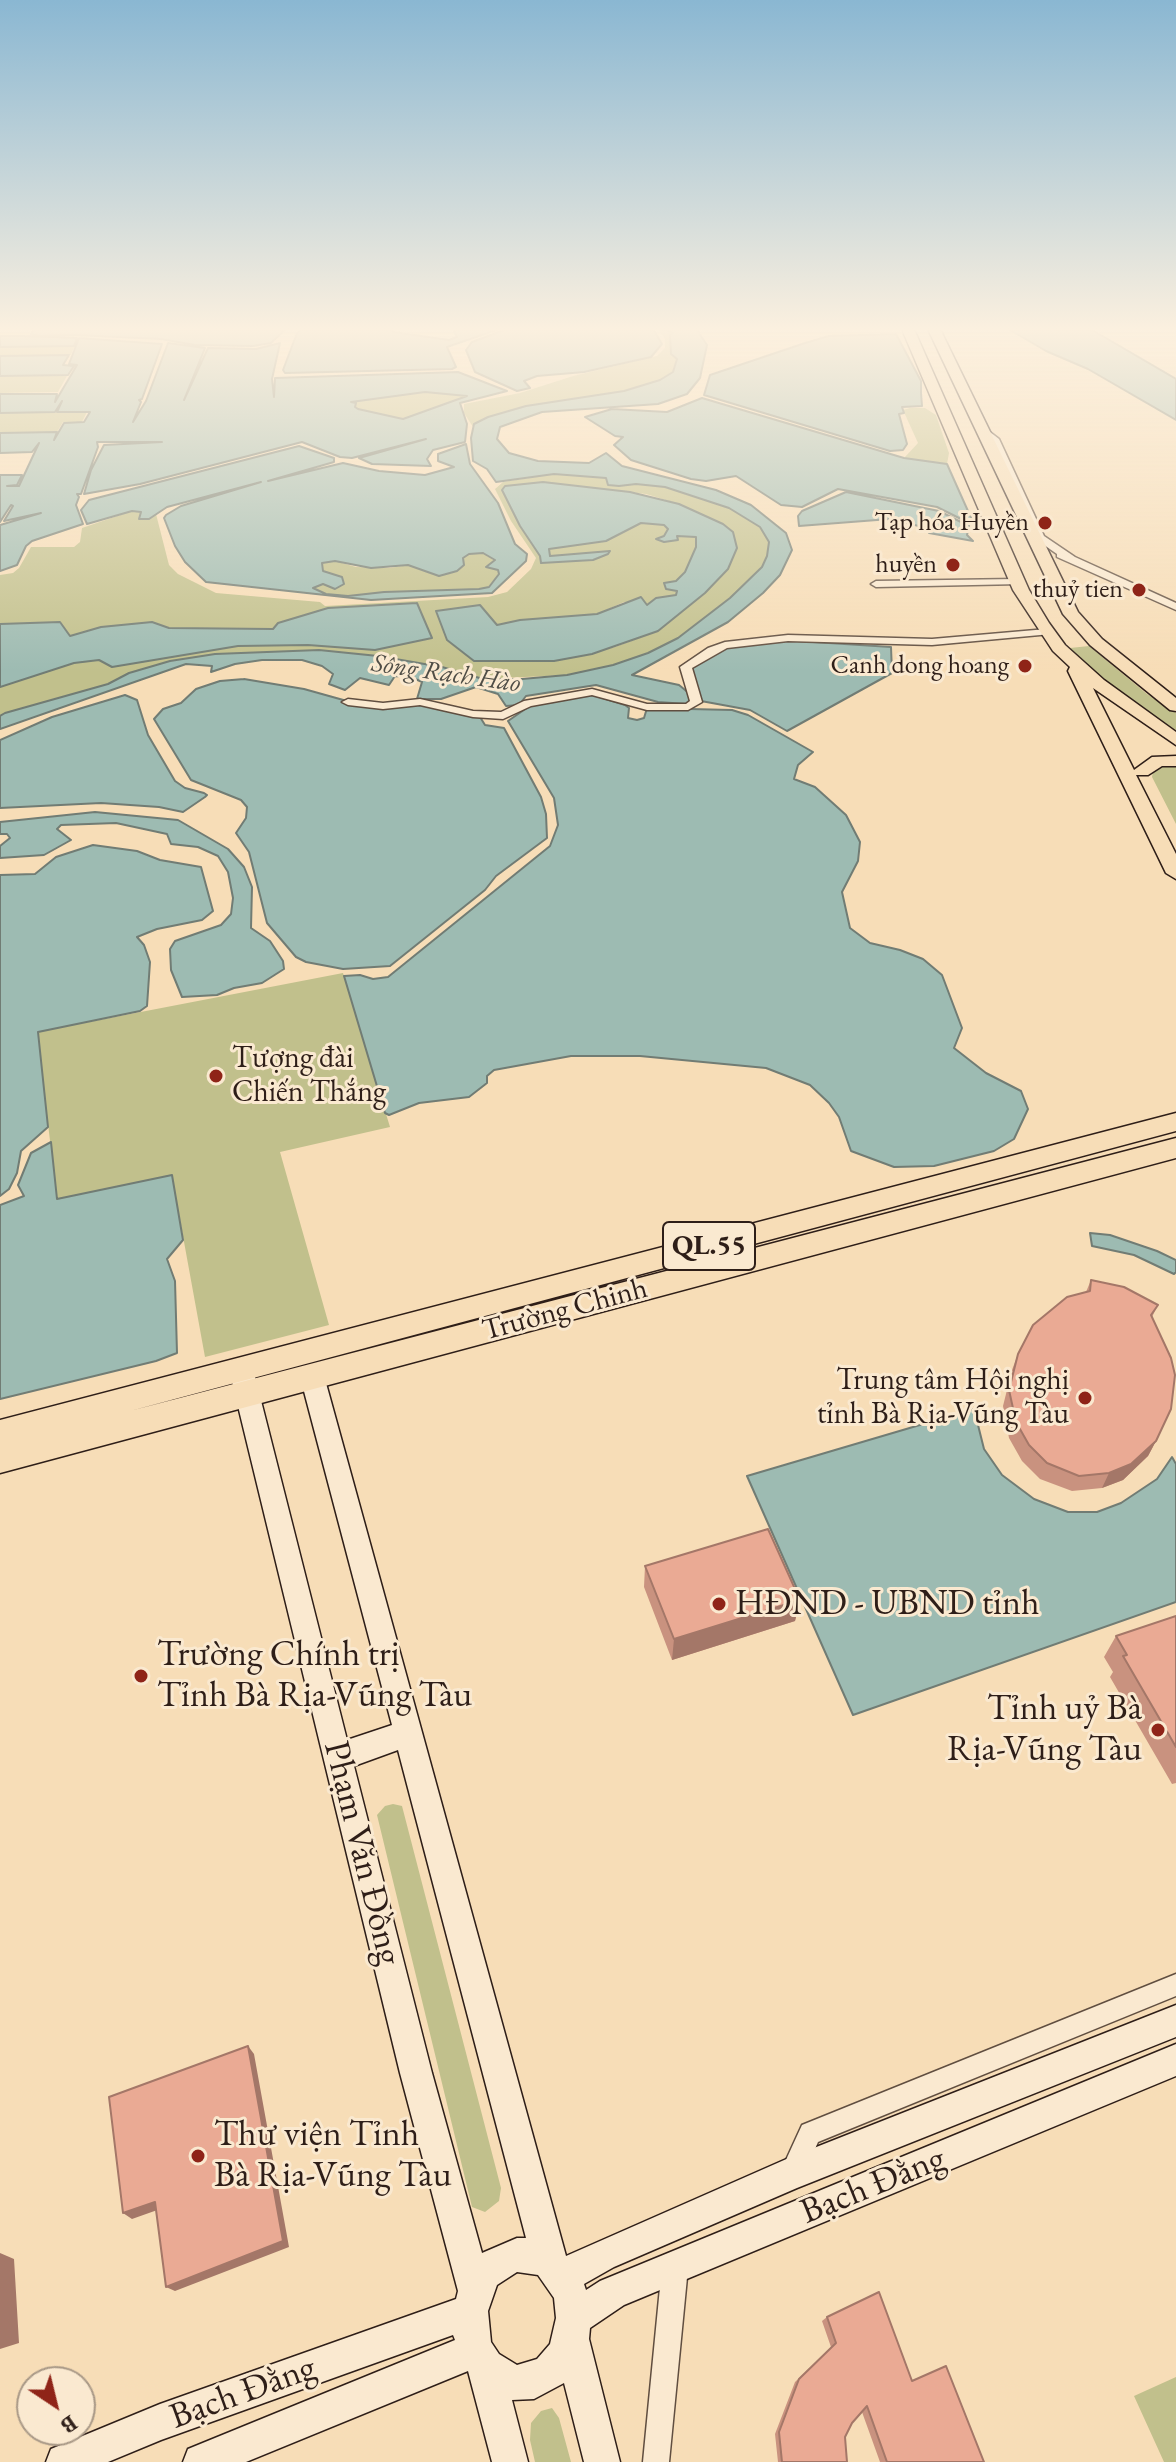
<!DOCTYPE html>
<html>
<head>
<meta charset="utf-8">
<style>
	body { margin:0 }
	#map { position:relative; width:1176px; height:2462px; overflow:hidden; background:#f7ddb7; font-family:"EB Garamond",serif }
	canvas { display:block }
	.north { position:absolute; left:16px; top:2366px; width:80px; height:80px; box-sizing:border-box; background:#fae9d0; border:2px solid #a89886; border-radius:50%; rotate:145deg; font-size:22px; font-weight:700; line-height:32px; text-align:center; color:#2e1e18 }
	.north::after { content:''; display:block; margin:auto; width:28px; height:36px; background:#8f2418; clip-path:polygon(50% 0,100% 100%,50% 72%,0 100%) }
</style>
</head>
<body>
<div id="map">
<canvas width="1176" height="2462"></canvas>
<div class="north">B</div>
</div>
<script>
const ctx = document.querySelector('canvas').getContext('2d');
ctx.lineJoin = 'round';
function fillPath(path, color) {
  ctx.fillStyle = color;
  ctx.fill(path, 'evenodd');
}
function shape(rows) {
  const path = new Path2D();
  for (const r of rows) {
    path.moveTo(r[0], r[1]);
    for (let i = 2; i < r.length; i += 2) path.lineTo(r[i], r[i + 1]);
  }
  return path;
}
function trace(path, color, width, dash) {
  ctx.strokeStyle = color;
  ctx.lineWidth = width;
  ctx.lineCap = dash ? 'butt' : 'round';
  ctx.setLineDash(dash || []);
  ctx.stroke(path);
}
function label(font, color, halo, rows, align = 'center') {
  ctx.font = font + ' "EB Garamond",serif';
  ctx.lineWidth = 6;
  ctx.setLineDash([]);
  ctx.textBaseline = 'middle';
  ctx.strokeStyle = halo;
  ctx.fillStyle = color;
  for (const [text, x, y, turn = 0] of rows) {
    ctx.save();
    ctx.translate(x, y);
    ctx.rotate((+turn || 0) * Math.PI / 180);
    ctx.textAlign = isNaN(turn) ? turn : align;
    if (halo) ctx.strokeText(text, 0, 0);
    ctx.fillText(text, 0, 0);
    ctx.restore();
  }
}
fillPath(shape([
	[656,327,673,333,670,345,677,359,673,372,660,380,624,391,526,406,488,417,473,427,464,413,464,404,520,393,573,376,657,356,665,348,665,339],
	[0,347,74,347,71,355,0,355],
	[0,376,67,376,58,392,0,393],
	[425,392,467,396,403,419,358,409,355,406,337,407,360,400],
	[910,408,925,408,936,415,949,453,947,464,904,458,918,443,903,410],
	[87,412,82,422,63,422,57,432,0,432,0,413],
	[554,474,607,478,619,486,636,483,665,487,702,498,729,508,760,527,769,542,767,556,762,567,730,598,678,638,648,653,613,665,567,675,483,679,442,667,378,656,319,650,215,654,170,661,129,673,108,684,0,716,0,687,74,663,99,660,112,667,238,646,308,645,375,650,432,638,328,608,278,623,273,629,168,628,151,622,101,627,70,636,60,622,0,624,0,575,13,573,19,568,31,547,74,547,80,542,82,528,132,511,141,512,139,518,149,519,156,514,169,565,178,574,216,593,320,602,325,606,488,597,507,592,531,569,536,558,511,521,495,489,503,482],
	[543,482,646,494,679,504,728,569,658,631,615,647,554,661,474,661,480,605,496,625,520,620,597,614,624,602,646,606,656,598,676,595,676,581,685,571,696,547,696,537,676,536,678,540,664,536,668,529,664,525,641,523,606,541,549,548,549,556,609,551,545,563,520,526,502,491,505,486],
	[483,553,495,561,487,566,499,570,499,574,488,587,479,589,384,592,348,596,326,594,312,588,342,577,323,571,322,563,335,561,356,567,390,568,408,565,435,572,469,554],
	[1089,646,1147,694,1176,713,1176,732,1120,696,1070,648],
	[1176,766,1176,824,1152,777,1153,771,1161,767],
	[343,973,390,1127,280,1152,329,1325,205,1357,172,1176,57,1199,37,1032],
	[393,1804,402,1806,501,2188,499,2201,485,2212,472,2207,377,1815,385,1806],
	[1176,2377,1176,2462,1164,2462,1134,2396],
	[552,2408,559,2418,571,2462,535,2462,530,2440,531,2423,541,2411]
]), '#c1c08c');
const water = shape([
	[35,327,288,327,271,343,253,346,195,345,161,339,74,335,38,336,31,334,35,327],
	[306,327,369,327,371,330,392,327,393,332,449,340,457,337,452,327,505,327,447,347,456,367,452,369,285,373,283,370,297,333,306,327],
	[512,327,652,327,662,344,651,357,584,372,537,376,524,381,530,388,517,391,475,372,466,350,472,342,512,327],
	[662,327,695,327,707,345,700,378,687,394,658,404,542,412,500,427,497,439,509,453,538,461,589,463,606,453,622,466,716,490,751,505,786,533,792,550,780,575,763,593,728,622,632,675,679,685,690,694,692,701,686,704,658,702,596,685,526,696,519,705,506,706,498,694,476,687,441,699,417,699,422,682,411,677,395,676,389,685,360,678,345,690,329,684,333,674,322,666,302,660,262,660,235,664,211,672,212,666,186,664,0,729,0,716,5,713,108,684,129,673,170,661,215,654,319,650,378,656,442,667,483,679,522,679,567,675,613,665,648,653,678,638,730,598,762,567,767,556,769,542,760,527,729,508,665,487,636,484,619,486,608,485,606,478,554,474,496,482,487,469,473,461,471,438,474,424,488,417,526,406,624,391,660,380,673,372,677,359,671,354,670,335,673,333,662,327],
	[1005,327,1087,327,1176,379,1176,420,1088,369,1046,351,1005,327],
	[896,334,921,381,921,393,922,406,902,407,904,413,899,414,907,444,903,450,890,451,704,395,710,375,805,343,829,336,896,334],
	[0,336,22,336,77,338,74,346,0,347,0,336],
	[79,338,162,344,142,399,139,400,141,402,133,422,146,401,168,343,205,348,184,400,208,348,256,349,280,343,272,379,274,397,275,378,458,372,507,391,460,403,467,424,465,442,433,450,427,459,431,466,372,464,359,458,426,439,352,458,340,457,302,442,140,484,84,494,91,470,104,445,162,442,97,442,98,447,81,494,77,494,79,497,76,505,83,524,32,541,26,546,17,565,0,571,0,525,41,513,4,521,13,506,11,505,0,522,0,475,22,475,17,485,7,486,19,486,39,443,32,452,0,453,0,433,57,432,54,440,64,423,84,422,90,412,57,412,62,401,55,412,0,413,0,394,57,394,55,402,77,365,69,364,79,338],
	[425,392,467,396,403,419,358,409,355,407,356,403,351,402,425,392],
	[69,355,63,365,74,366,68,375,0,376,0,356,69,355],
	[702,398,904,458,947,464,972,520,967,522,937,507,838,489,802,507,781,505,736,476,706,481,691,479,631,460,614,445,623,437,615,436,585,417,612,409,667,412,702,398],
	[466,444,470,464,498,503,515,544,527,554,526,561,492,593,371,600,206,582,185,562,175,546,164,518,166,515,181,506,261,482,167,507,149,519,139,519,141,512,132,511,87,524,81,510,89,500,299,446,334,458,334,462,268,481,343,463,379,471,425,475,454,467,438,461,438,454,466,444],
	[483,553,495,560,486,567,498,570,499,574,489,587,479,589,384,592,348,596,326,594,313,588,323,584,335,589,344,584,342,577,323,571,322,563,335,561,371,568,408,565,439,576,457,571,464,565,463,558,469,554,483,553],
	[543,482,630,492,679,504,723,524,733,532,737,548,728,569,705,593,658,631,592,654,554,661,474,661,447,640,436,611,480,605,497,625,520,620,597,614,641,597,647,605,656,598,676,595,677,591,666,589,664,583,676,581,685,572,696,547,696,537,677,536,678,540,664,542,656,539,664,536,668,529,664,525,641,523,606,541,549,549,550,556,610,551,608,554,593,560,541,563,540,556,520,526,502,490,505,486,543,482],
	[846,492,939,511,969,526,967,535,973,541,929,533,927,528,890,519,799,526,798,516,802,511,846,492],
	[417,603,432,638,375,650,308,645,238,646,112,667,99,660,74,663,0,687,0,624,60,622,70,636,101,627,152,622,169,628,273,629,278,623,328,608,417,603],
	[782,640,891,647,892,673,787,731,750,710,701,701,691,669,724,647,782,640],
	[244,679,304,689,372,708,417,703,480,717,485,725,504,728,541,797,546,814,547,838,496,876,485,890,390,966,343,969,306,962,296,957,267,923,249,852,236,833,246,818,247,807,241,800,191,780,154,719,163,709,181,703,196,689,220,681,244,679],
	[590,694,625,705,629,708,628,718,637,720,644,718,647,708,732,710,748,715,813,752,798,765,794,779,815,787,846,815,860,842,858,861,842,892,850,928,870,943,900,950,923,959,942,975,962,1028,954,1048,986,1073,1021,1091,1028,1109,1014,1139,994,1151,934,1166,894,1167,851,1151,839,1117,829,1103,810,1085,766,1068,640,1056,571,1056,494,1070,487,1076,487,1083,469,1097,419,1103,389,1115,385,1113,344,976,360,975,373,979,388,977,550,846,558,825,554,798,508,721,534,703,590,694],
	[125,695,137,700,148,735,175,781,185,788,204,793,207,795,205,797,183,812,159,807,101,803,0,808,0,740,52,717,125,695],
	[95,812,178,820,228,849,244,867,252,887,251,928,270,941,283,961,284,969,262,983,234,988,217,995,182,997,171,970,170,949,175,941,221,925,231,914,233,898,228,872,218,856,198,847,171,844,167,834,116,823,61,825,57,829,71,840,44,855,0,858,0,846,10,838,7,834,0,834,0,822,95,812],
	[93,845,137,851,160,860,201,867,213,911,202,920,157,929,137,937,144,945,150,962,147,1006,140,1011,38,1032,48,1127,21,1151,17,1173,9,1189,0,1196,0,875,35,874,56,857,93,845],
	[51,1142,57,1199,172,1175,183,1240,167,1259,175,1281,177,1353,156,1361,0,1399,0,1205,24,1196,18,1185,31,1153,51,1142],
	[1090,1233,1110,1235,1157,1251,1176,1260,1176,1272,1174,1274,1134,1255,1092,1246,1090,1233],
	[974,1409,984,1449,1002,1475,1034,1499,1068,1512,1097,1512,1121,1503,1157,1479,1172,1457,1176,1464,1176,1602,853,1715,747,1476,974,1409]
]);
fillPath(water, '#9dbbb2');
trace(water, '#717c74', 2);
const street = shape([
	[980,429,986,429,999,439,1044,536,1075,557,1176,603,1176,610,1057,557,1057,554,1037,540,990,440,980,433,980,429],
	[1017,579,1022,582,1021,584,876,587,871,584,876,581,1017,579],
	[1047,629,1052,632,1051,634,932,645,788,641,727,648,692,668,702,702,688,710,647,710,592,695,531,706,503,719,473,717,420,705,383,709,348,705,342,702,348,699,383,703,420,699,473,711,501,712,524,701,592,689,647,704,686,704,690,701,680,667,708,648,725,642,788,635,932,639,1047,629],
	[1176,1974,1176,1996,818,2142,801,2182,792,2185,783,2182,780,2173,802,2125,1176,1974],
	[675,2254,684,2258,688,2267,669,2462,643,2462,662,2267,666,2258,675,2254]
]);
const secondary = shape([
	[312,1366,320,1369,324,1376,566,2256,791,2157,1176,2005,1176,2037,797,2188,614,2267,584,2284,586,2290,600,2281,1176,2044,1176,2076,624,2305,590,2328,589,2339,620,2462,584,2462,564,2383,534,2399,512,2400,528,2462,492,2462,468,2371,246,2462,183,2462,188,2449,455,2340,453,2335,161,2440,108,2462,46,2462,51,2449,160,2404,456,2299,458,2291,400,2073,231,1377,235,1370,243,1367,251,1370,255,1377,347,1740,392,1725,300,1376,304,1369,312,1366],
	[398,1750,526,2238,517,2238,482,2253,432,2073,354,1766,398,1750],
	[517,2272,538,2275,554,2298,556,2318,550,2344,537,2359,517,2365,499,2354,491,2342,488,2311,497,2285,517,2272]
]);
const primary = shape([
	[901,327,913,327,1029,590,1049,623,1065,645,1104,680,1176,732,1176,745,1093,688,1134,770,1152,757,1176,756,1176,766,1162,766,1148,775,1136,775,1176,854,1176,879,1166,873,1068,671,1070,667,1053,651,1013,590,901,327],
	[927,327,939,327,1078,612,1102,639,1176,698,1176,711,1170,710,1090,645,1063,614,927,327]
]);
const highway = shape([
	[1176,1113,1176,1131,130,1411,1176,1138,1176,1158,0,1473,0,1420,1176,1113]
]);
trace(street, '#604e40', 3);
trace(secondary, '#2e1e18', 3);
trace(primary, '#2e1e18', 3);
trace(highway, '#2e1e18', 3);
fillPath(street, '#fae9d0');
fillPath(secondary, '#fae9d0');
fillPath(primary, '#f7ddb7');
fillPath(highway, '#f7ddb7');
fillPath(shape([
	[1091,1280,1158,1305,1152,1317,1156,1441,1148,1456,1123,1480,1102,1488,1072,1491,1040,1479,1022,1461,1009,1438,1003,1406,1012,1370,1018,1354,1086,1292],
	[645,1566,800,1600,795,1621,672,1660,644,1587],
	[1176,1616,1176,1783,1172,1784,1110,1677,1113,1672,1104,1657,1116,1636],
	[827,2317,912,2381,984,2462,880,2462,862,2412,852,2423,845,2437,847,2462,778,2462,775,2434,795,2382,831,2347,822,2321]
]), '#c9927f');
fillPath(shape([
	[1156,1441,1148,1456,1123,1480,1102,1488,1109,1473],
	[800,1600,795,1621,672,1660,674,1639],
	[248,2046,254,2054,289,2247,175,2291,166,2287],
	[155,2202,163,2208,132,2219,123,2213],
	[0,2253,14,2259,19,2343,0,2349]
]), '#a47768');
const building = shape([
	[1091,1280,1124,1287,1158,1305,1151,1315,1171,1358,1175,1375,1171,1409,1156,1441,1131,1464,1109,1473,1079,1476,1047,1463,1029,1445,1016,1422,1009,1390,1018,1354,1033,1325,1067,1297,1090,1291,1091,1280],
	[768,1529,800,1600,674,1639,645,1566,768,1529],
	[1176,1616,1176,1747,1123,1656,1127,1655,1116,1636,1176,1616],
	[248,2046,283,2241,166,2287,155,2202,123,2213,109,2097,248,2046],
	[879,2292,912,2381,946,2366,984,2462,887,2462,867,2406,852,2423,845,2437,847,2462,782,2462,779,2432,799,2379,836,2343,827,2317,879,2292]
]);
fillPath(building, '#eaaa94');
trace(building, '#a47768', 2);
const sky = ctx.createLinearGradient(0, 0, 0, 672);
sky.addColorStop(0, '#8ab7d2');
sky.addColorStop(0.49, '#fbf0df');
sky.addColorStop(1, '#fbf0df00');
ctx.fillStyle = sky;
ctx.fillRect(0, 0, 1176, 672);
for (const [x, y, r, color] of [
	[1045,523,8,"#8f2418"],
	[953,565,8,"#8f2418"],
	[1139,590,8,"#8f2418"],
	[1025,666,8,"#8f2418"],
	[216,1076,8,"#8f2418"],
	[1085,1398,8,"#8f2418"],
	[719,1604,8,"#8f2418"],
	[141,1676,8,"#8f2418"],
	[1158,1730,8,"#8f2418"],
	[198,2156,8,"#8f2418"]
]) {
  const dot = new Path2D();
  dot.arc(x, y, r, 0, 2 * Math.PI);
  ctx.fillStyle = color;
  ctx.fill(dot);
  trace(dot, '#fae9d0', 3);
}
label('26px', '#2e1e18', '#fae9d0', [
	["Tạp hóa Huyền",1029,523],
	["huyền",937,565],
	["thuỷ tien",1123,590],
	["Canh dong hoang",1009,666]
], 'right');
label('italic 26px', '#4f4d46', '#fae9d0', [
	["Sông Rạch Hào",446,674,8]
]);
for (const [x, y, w] of [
	[709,1246,92]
]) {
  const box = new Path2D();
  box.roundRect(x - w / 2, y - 24, w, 48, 6);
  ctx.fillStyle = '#fae9d0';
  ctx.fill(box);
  trace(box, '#2e1e18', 2);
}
label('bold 28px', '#2e1e18', null, [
	["QL.55",709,1246]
]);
label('30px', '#2e1e18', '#fae9d0', [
	["Tượng đài",232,1059],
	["Chiến Thắng",232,1093],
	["Trung tâm Hội nghị",1069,1381,"right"],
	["tỉnh Bà Rịa-Vũng Tàu",1069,1415,"right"]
], 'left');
label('30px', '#2e1e18', '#fae9d0', [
	["Trường Chinh",565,1310,-15]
]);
label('36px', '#2e1e18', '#fae9d0', [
	["HĐND - UBND tỉnh",735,1604],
	["Trường Chính trị",157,1655],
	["Tỉnh Bà Rịa-Vũng Tàu",157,1696],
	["Tỉnh uỷ Bà",1142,1709,"right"],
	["Rịa-Vũng Tàu",1142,1750,"right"],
	["Thư viện Tỉnh",214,2135],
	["Bà Rịa-Vũng Tàu",214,2176]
], 'left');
label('36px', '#2e1e18', '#fae9d0', [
	["Phạm Văn Đồng",362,1853,76],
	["Bạch Đằng",873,2186,-22],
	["Bạch Đằng",243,2393,-20]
]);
</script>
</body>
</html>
